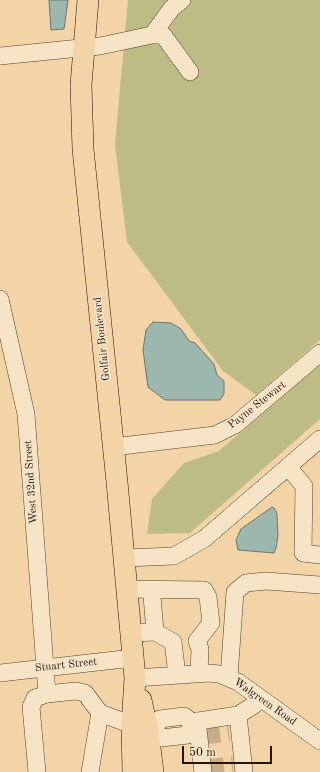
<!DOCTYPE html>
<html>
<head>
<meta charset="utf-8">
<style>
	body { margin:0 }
	#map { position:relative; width:320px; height:772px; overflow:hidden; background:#f2d4a7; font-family:"Old Standard TT",serif }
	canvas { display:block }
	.scale { position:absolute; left:182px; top:746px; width:90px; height:18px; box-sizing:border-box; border:2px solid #23130a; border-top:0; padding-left:5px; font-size:12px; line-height:14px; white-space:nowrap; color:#23130a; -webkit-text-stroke:3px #f7e3c6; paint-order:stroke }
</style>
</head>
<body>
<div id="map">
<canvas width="320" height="772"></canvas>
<div class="scale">50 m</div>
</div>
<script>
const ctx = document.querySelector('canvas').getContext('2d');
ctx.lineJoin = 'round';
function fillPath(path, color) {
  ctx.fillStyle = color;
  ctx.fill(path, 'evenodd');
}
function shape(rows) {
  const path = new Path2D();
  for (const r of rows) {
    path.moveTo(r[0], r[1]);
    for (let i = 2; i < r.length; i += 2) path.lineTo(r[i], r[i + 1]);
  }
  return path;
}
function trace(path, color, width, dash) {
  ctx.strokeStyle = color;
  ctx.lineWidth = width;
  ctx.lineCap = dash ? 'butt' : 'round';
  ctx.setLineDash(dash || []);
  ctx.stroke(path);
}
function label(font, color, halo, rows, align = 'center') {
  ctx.font = font + ' "Old Standard TT",serif';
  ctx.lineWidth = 3.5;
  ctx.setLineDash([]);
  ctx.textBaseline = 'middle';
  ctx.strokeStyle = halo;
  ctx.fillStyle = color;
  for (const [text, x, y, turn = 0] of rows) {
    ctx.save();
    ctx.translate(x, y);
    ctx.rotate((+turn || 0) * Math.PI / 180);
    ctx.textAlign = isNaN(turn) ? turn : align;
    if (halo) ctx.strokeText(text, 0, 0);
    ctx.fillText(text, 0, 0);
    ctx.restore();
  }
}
fillPath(shape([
	[128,0,320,0,320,340,256,395,223,371,127,242,115,144],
	[320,364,320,419,190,533,147,534,152,499,184,463,219,451]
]), '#bdbc85');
const water = shape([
	[49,0,68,0,64,29,51,30,49,0],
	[153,322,171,323,181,329,189,341,195,343,214,364,217,375,224,381,224,394,220,400,165,400,148,387,143,350,146,330,153,322],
	[272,507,275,509,277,514,278,536,276,548,274,553,238,550,236,540,241,529,272,507]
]);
fillPath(water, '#9cb7ad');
trace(water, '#6c756c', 1);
trace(shape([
	[203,736,229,733],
	[207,768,233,765]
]), '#c9ad88', 17, [17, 8]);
const minor = shape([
	[152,35,172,8,182,0],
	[0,56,100,46,152,35,163,35,190,72],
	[0,299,26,414,47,694,76,691,85,693,100,713,132,725],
	[113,447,215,435,235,425,320,353],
	[288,467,304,486,303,553,320,555],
	[124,558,174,556,204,539,320,439],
	[127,589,204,590,208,597,211,623,197,641,200,649,199,674],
	[150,590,152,596,155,632],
	[131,633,155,632,173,642,177,675],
	[0,673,133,658],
	[229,677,235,592,246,583,266,581,320,585],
	[135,678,209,673,219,674,238,682,320,741],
	[238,715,244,772],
	[197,721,203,772],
	[154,731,160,719,184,716,192,722,238,715,254,705,260,698],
	[154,731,161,738,188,735,192,722],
	[37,772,31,707,35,698,47,694],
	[90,772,100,713]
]);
const major = shape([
	[88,0,81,85,83,149,117,482,135,678,132,725,133,772],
	[141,700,148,732,153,772]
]);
trace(minor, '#574331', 18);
trace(major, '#23130a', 22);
trace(minor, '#f7e3c6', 17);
trace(major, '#f2d4a7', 21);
label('11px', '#23130a', '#f7e3c6', [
	["Golfair Boulevard",102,339,-96],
	["Payne Stewart",257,405,-38],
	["West 32nd Street",31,482,-94],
	["Stuart Street",66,665,-6],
	["Walgreen Road",265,702,35]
]);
</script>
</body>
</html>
